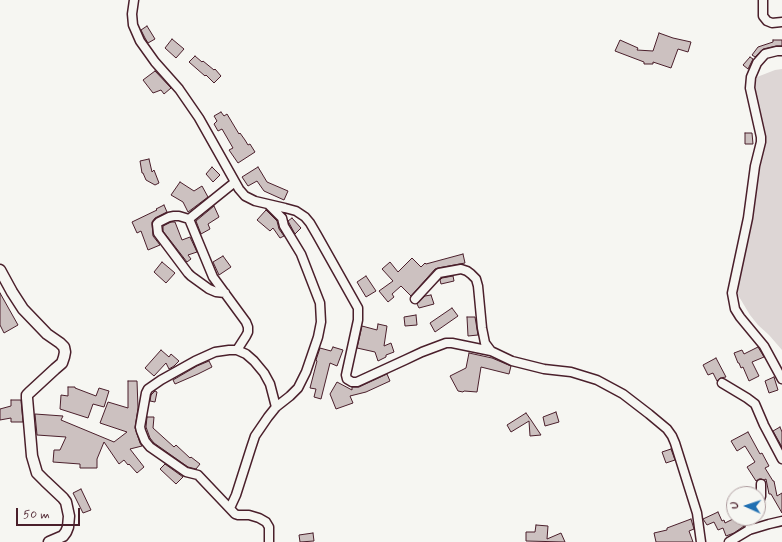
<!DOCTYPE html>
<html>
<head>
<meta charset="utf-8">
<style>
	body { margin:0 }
	#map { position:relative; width:782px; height:542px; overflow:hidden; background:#f6f6f2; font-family:Mynerve,sans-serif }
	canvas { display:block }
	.north { position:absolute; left:726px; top:486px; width:40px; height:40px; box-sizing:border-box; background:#f6f6f2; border:1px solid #b1a0a2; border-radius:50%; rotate:273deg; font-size:11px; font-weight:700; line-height:16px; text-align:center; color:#4a1f2b }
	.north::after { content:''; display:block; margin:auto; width:14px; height:18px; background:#1f6fb2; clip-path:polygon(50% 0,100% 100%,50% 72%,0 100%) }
	.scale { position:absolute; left:16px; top:508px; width:64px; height:18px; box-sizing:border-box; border:2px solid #4a1f2b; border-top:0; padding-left:5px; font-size:12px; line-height:14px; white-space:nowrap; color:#4a1f2b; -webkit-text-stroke:3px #f6f6f2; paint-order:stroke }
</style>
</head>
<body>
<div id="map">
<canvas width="782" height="542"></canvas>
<div class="north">U</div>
<div class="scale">50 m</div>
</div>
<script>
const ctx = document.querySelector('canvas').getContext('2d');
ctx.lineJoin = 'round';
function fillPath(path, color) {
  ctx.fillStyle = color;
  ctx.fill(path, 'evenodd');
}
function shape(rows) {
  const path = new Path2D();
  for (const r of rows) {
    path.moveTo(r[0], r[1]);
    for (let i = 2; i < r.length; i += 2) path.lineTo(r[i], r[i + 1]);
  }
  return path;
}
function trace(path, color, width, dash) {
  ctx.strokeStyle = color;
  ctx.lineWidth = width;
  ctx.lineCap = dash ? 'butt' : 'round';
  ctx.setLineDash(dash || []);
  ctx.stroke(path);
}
fillPath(shape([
	[782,69,782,350,769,335,758,325,750,315,738,295,737,279,743,264,750,228,753,197,761,156,753,91,757,77,775,70]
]), '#ddd6d5');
const building = shape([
	[147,26,155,39,148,43,145,38,141,30,147,26],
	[659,33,673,38,691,42,688,52,678,49,671,68,653,62,653,64,644,64,644,62,615,51,620,40,638,48,637,50,653,51,659,33],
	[172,39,184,49,176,58,165,48,172,39],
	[773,40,782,40,782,46,776,46,763,49,755,57,752,55,758,47,773,42,773,40],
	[195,56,202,62,203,61,214,70,215,69,221,76,214,83,206,75,205,76,189,62,195,56],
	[750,57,753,59,748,69,743,65,750,57],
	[155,71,171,88,164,94,161,90,153,93,143,80,155,71],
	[221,112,224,116,227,114,239,134,240,133,245,140,248,145,250,144,255,152,238,163,229,150,233,148,222,129,218,131,214,124,217,121,214,116,221,112],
	[745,133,752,133,753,144,745,144,745,133],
	[149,159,152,172,154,170,159,183,155,185,146,180,143,173,142,173,140,161,149,159],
	[212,167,220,175,213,182,206,174,212,167],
	[258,167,267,182,288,191,284,200,264,191,257,181,248,186,242,177,258,167],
	[180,182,194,191,202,186,208,197,188,212,183,202,171,195,180,182],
	[164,205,167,212,155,218,152,222,152,224,153,236,160,245,148,250,141,231,137,233,132,222,157,210,156,209,164,205],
	[214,206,219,217,208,224,210,229,201,234,196,221,214,206],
	[266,210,277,221,279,229,284,236,280,238,273,228,270,231,257,220,266,210],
	[292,218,301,228,295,234,288,221,292,218],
	[171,222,175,222,182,240,190,237,197,252,188,255,191,259,187,262,163,231,163,226,171,222],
	[463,254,465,263,438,268,435,269,411,296,401,286,392,294,394,297,388,302,379,291,393,281,382,269,390,262,398,272,412,258,421,267,425,263,426,264,463,254],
	[223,256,231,267,219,275,213,262,223,256],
	[162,262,175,273,166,283,154,272,162,262],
	[366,276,376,291,366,297,357,282,366,276],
	[453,276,454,281,441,284,440,280,442,278,453,276],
	[0,293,18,325,4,333,0,325,0,293],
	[431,295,434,304,419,308,417,304,425,296,431,295],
	[452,308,458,316,435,332,430,323,452,308],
	[416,315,417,325,405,326,404,317,416,315],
	[467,317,475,317,478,335,468,336,467,317],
	[378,324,387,326,384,346,391,343,394,352,386,355,386,357,378,361,375,352,357,348,362,326,377,330,378,324],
	[333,347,343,350,337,366,330,363,321,399,314,397,316,389,310,388,317,361,316,360,320,348,331,351,333,347],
	[758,347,764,357,752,362,759,376,749,381,743,367,741,368,739,363,738,363,734,353,742,350,744,354,758,347],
	[161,350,169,357,171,354,179,361,174,366,169,369,166,363,154,376,145,368,161,350],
	[469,353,492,358,511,366,509,374,481,367,477,392,464,391,463,392,458,391,450,376,466,368,469,353],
	[716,358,726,377,720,378,717,381,713,373,708,375,703,365,716,358],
	[209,361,212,367,198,374,175,384,173,380,197,366,209,361],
	[387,374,390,381,366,392,350,396,353,403,336,409,330,394,337,382,352,390,352,387,359,387,387,374],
	[774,377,778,390,769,393,765,381,774,377],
	[128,381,137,381,138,408,135,428,140,443,142,446,130,449,144,467,137,473,129,464,128,465,124,460,119,464,104,442,97,459,97,468,80,468,80,464,53,462,54,450,60,450,66,437,37,435,35,414,63,416,61,420,114,442,127,432,100,423,108,402,128,408,128,381],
	[68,387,75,387,75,388,96,396,99,388,109,391,104,407,93,404,88,418,60,409,61,395,68,396,68,387],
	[155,391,157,392,155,402,150,401,151,395,155,391],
	[11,400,21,400,23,422,11,422,11,418,0,420,0,409,11,406,11,400],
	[556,412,559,422,545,426,543,417,556,412],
	[526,413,531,420,541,435,530,436,529,421,511,432,507,425,526,413],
	[147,417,154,417,153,428,174,447,176,445,190,458,191,457,200,464,196,469,188,467,154,443,150,438,146,427,147,417],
	[780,427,782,432,782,447,773,431,780,427],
	[748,432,760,454,762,453,769,466,765,468,773,481,774,481,777,496,782,493,782,513,771,494,769,494,766,479,764,480,761,479,759,479,756,481,747,467,755,462,745,446,737,451,731,441,748,432],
	[671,449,675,460,666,463,662,452,671,449],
	[165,464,183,477,176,484,160,469,165,464],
	[81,489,91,510,83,513,73,493,81,489],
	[718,512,722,521,724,520,725,523,735,518,743,518,745,523,744,526,734,533,726,536,723,528,718,530,714,522,707,525,703,519,718,512],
	[691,519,694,529,689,531,693,542,656,542,654,533,667,530,667,528,691,519],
	[536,525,548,526,547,539,561,533,565,542,526,541,526,532,535,532,536,525],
	[313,533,314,541,300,542,299,535,313,533]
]);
fillPath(building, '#ccc1c0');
trace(building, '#4a1f2b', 1);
const minor = shape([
	[134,0,132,14,133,25,140,41,155,62,179,89,199,118,239,189,245,196,255,201,285,208,296,211,305,217,310,223,317,235,358,308,358,320,346,375,347,379,352,382,357,382,405,360,422,352,446,343,452,343,491,351,512,361,544,369,571,372,597,380,623,394,649,414,667,429,672,436,675,443,697,513,701,542],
	[763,0,763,16,767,21,772,23,782,22],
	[782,51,777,51,765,54,757,63,751,77,750,88,761,137,761,142,755,166,748,218,732,293,735,309,740,317,764,346,782,379],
	[235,182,189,219,213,277,246,322,248,327,248,332,246,336,237,350],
	[189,219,179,216,174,216,169,217,159,222,157,224,158,233,188,273,191,276,209,289,216,292,225,293],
	[415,299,439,273,461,269,467,271,471,274,476,279,478,286,482,328,485,343,491,351],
	[722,383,747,398,755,404,764,425,782,459],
	[758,505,761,496,761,484],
	[230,508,236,495,251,448,255,436,268,417,276,407,290,396,298,388,306,372,318,337,321,322,320,303,301,254,284,226,282,218,269,205],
	[749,530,752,518],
	[269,542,269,527,266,522,259,518,249,515,238,515,235,514,198,475,186,472,150,447,145,441,141,431,140,427,146,393,148,389,161,380,195,361,215,352,229,350,237,350,246,354,254,361,264,373,270,384,276,407],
	[729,542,749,530,769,524,782,521]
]);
const tertiary = shape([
	[0,270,12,292,23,309,47,334,60,343,64,347,65,352,64,357,62,363,55,369,29,393,27,395,27,398,32,456,37,473,45,481,63,498,66,502,69,516,68,527,66,532,63,536,49,542]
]);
trace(minor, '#4a1f2b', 11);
trace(tertiary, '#4a1f2b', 13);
trace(minor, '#f6f6f2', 8);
trace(tertiary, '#f6f6f2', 10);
</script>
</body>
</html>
